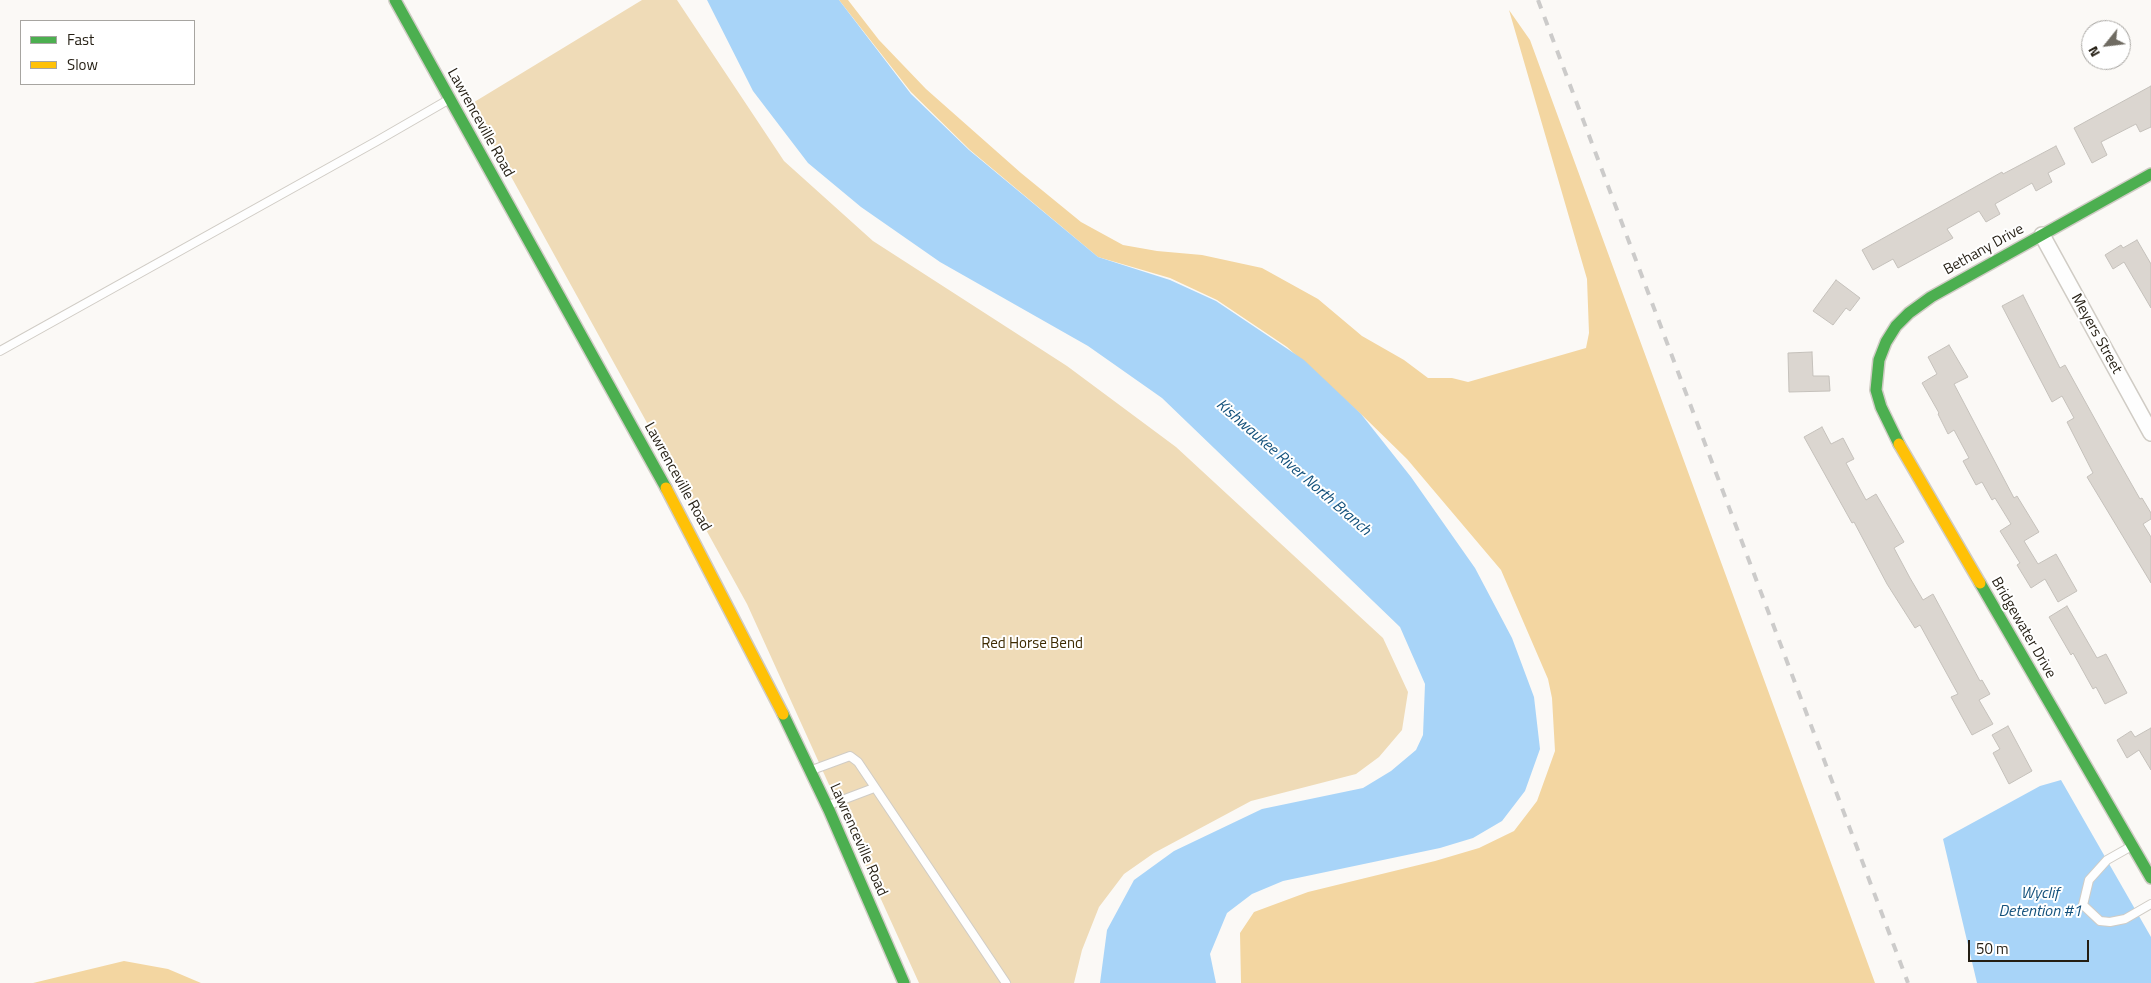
<!DOCTYPE html>
<html>
<head>
<meta charset="utf-8">
<style>
	body { margin:0 }
	#map { position:relative; width:2151px; height:983px; overflow:hidden; background:#fbf9f6; font-family:"Titillium Web",sans-serif }
	canvas { display:block }
	.legend { position:absolute; left:20px; top:20px; width:175px; height:65px; box-sizing:border-box; background:#fff; border:1px solid #a7a5a1; margin:0; padding:6px 9px; list-style:none; font-size:15px; color:#241e13 }
	.legend li { display:flex; align-items:center; gap:10px; height:25px }
	.legend b { width:25px; border:1px solid #a7a5a1 }
	.north { position:absolute; left:2081px; top:20px; width:50px; height:50px; box-sizing:border-box; background:#fff; border:1px solid #a7a5a1; border-radius:50%; rotate:241deg; font-size:14px; font-weight:700; line-height:20px; text-align:center; color:#241e13 }
	.north::after { content:''; display:block; margin:auto; width:18px; height:22px; background:#6f6b62; clip-path:polygon(50% 0,100% 100%,50% 72%,0 100%) }
	.scale { position:absolute; left:1968px; top:940px; width:121px; height:22px; box-sizing:border-box; border:2px solid #241e13; border-top:0; padding-left:6px; font-size:15px; line-height:18px; white-space:nowrap; color:#241e13; -webkit-text-stroke:4px #fff; paint-order:stroke }
</style>
</head>
<body>
<div id="map">
<canvas width="2151" height="983"></canvas>
<ul class="legend">
<li><b style="height:6px;background:#4caf50"></b>Fast</li>
<li><b style="height:6px;background:#ffc107"></b>Slow</li>
</ul>
<div class="north">N</div>
<div class="scale">50 m</div>
</div>
<script>
const ctx = document.querySelector('canvas').getContext('2d');
ctx.lineJoin = 'round';
function fillPath(path, color) {
  ctx.fillStyle = color;
  ctx.fill(path, 'evenodd');
}
function shape(rows) {
  const path = new Path2D();
  for (const r of rows) {
    path.moveTo(r[0], r[1]);
    for (let i = 2; i < r.length; i += 2) path.lineTo(r[i], r[i + 1]);
  }
  return path;
}
function trace(path, color, width, dash) {
  ctx.strokeStyle = color;
  ctx.lineWidth = width;
  ctx.lineCap = dash ? 'butt' : 'round';
  ctx.setLineDash(dash || []);
  ctx.stroke(path);
}
function label(font, color, halo, rows, align = 'center') {
  ctx.font = font + ' "Titillium Web",sans-serif';
  ctx.lineWidth = 4;
  ctx.setLineDash([]);
  ctx.textBaseline = 'middle';
  ctx.strokeStyle = halo;
  ctx.fillStyle = color;
  for (const [text, x, y, turn = 0] of rows) {
    ctx.save();
    ctx.translate(x, y);
    ctx.rotate((+turn || 0) * Math.PI / 180);
    ctx.textAlign = isNaN(turn) ? turn : align;
    if (halo) ctx.strokeText(text, 0, 0);
    ctx.fillText(text, 0, 0);
    ctx.restore();
  }
}
fillPath(shape([
	[642,0,677,0,784,161,873,241,1067,366,1176,447,1383,638,1408,692,1402,730,1379,757,1356,774,1251,801,1154,853,1124,874,1099,907,1082,950,1074,983,919,983,747,604,471,104]
]), '#efdbb7');
fillPath(shape([
	[839,0,848,0,879,40,926,89,1021,173,1081,222,1123,245,1157,251,1202,255,1262,268,1318,299,1362,336,1404,360,1428,378,1452,378,1468,382,1586,348,1589,333,1587,279,1509,10,1530,40,1875,983,1241,983,1240,933,1254,912,1308,892,1435,861,1479,848,1514,831,1537,801,1555,751,1552,698,1548,679,1501,570,1407,459,1363,416,1287,347,1217,300,1170,278,1098,257,970,150,911,92],
	[124,961,168,969,201,983,33,983]
]), '#f3d6a1');
fillPath(shape([
	[707,0,839,0,911,94,969,150,1098,257,1170,280,1216,301,1304,360,1361,414,1411,477,1475,568,1512,638,1534,697,1540,749,1525,791,1502,821,1473,838,1440,848,1283,881,1252,894,1227,913,1210,954,1216,983,1100,983,1107,930,1134,880,1174,851,1262,809,1363,788,1391,771,1416,750,1423,735,1425,684,1400,627,1162,398,1088,346,940,262,861,207,808,163,753,91],
	[2061,780,2151,937,2151,983,1977,983,1943,839,2040,786]
]), '#a8d4f8');
const building = shape([
	[2151,86,2151,127,2140,132,2136,124,2101,142,2107,155,2092,163,2074,128,2151,86],
	[2056,146,2065,164,2048,173,2052,182,2036,191,2032,183,1995,204,2000,214,1986,222,1979,211,1947,229,1953,238,1898,268,1893,259,1873,270,1862,250,2002,172,2003,174,2056,146],
	[2137,240,2151,264,2151,308,2124,262,2113,269,2105,255,2121,245,2123,248,2137,240],
	[1836,280,1860,298,1850,311,1846,308,1833,325,1813,311,1836,280],
	[2023,295,2060,368,2065,365,2107,441,2140,499,2142,498,2151,513,2151,519,2143,524,2151,537,2151,583,2087,477,2093,473,2067,422,2074,418,2062,396,2052,402,2002,306,2023,295],
	[1949,345,1968,377,1954,384,2014,498,2017,496,2039,532,2024,541,2038,564,2056,554,2077,591,2058,602,2045,579,2031,588,2017,565,2020,563,2000,531,2011,524,1995,498,1992,500,1982,482,1976,485,1963,461,1969,458,1954,430,1948,434,1938,414,1939,413,1922,383,1937,374,1928,357,1949,345],
	[1812,352,1813,376,1829,376,1830,391,1789,392,1788,353,1812,352],
	[1822,427,1831,444,1843,438,1854,459,1846,463,1866,500,1876,494,1904,542,1894,548,1910,578,1923,600,1933,594,1980,681,1982,680,1990,694,1979,700,1993,724,1972,735,1951,697,1958,694,1920,625,1915,628,1887,584,1854,522,1852,523,1804,437,1822,427],
	[2067,606,2097,658,2106,654,2127,693,2105,704,2096,687,2093,689,2073,653,2071,655,2049,617,2067,606],
	[2008,726,2032,771,2009,784,1993,753,2000,749,1992,735,2008,726],
	[2151,728,2151,770,2139,750,2127,758,2117,740,2131,731,2135,737,2151,728]
]);
fillPath(building, '#dbd6d0');
trace(building, '#c5c1bb', 1);
const lane = shape([
	[0,351,377,141,448,100],
	[812,770,850,756,858,762,1006,983],
	[829,805,874,788],
	[2130,847,2107,860,2089,880,2083,905,2100,921,2110,922,2125,919,2151,904]
]);
const street = shape([
	[2042,235,2151,433]
]);
const fast = shape([
	[395,0,666,488],
	[1899,444,1881,407,1876,390,1879,360,1886,342,1896,326,1909,313,1931,297,2151,174],
	[1980,583,2151,878],
	[783,714,829,810,904,983]
]);
const slow = shape([
	[1899,444,1980,583],
	[666,488,783,714]
]);
trace(lane, '#d0ccc5', 10);
trace(street, '#d0ccc5', 18);
trace(fast, '#d0ccc5', 14);
trace(slow, '#d0ccc5', 14);
trace(lane, '#fefefe', 8);
trace(street, '#fefefe', 15);
trace(fast, '#4caf50', 11);
trace(slow, '#ffc107', 11);
trace(shape([
	[1538,0,1908,983]
]), '#cccbca', 4, [9, 9]);
label('15px', '#241e13', '#fff', [
	["Lawrenceville Road",480,123,61],
	["Bethany Drive",1984,250,-29],
	["Meyers Street",2096,334,61],
	["Lawrenceville Road",677,477,61],
	["Bridgewater Drive",2023,628,60],
	["Lawrenceville Road",858,840,66]
]);
label('15px', '#3d2a00', '#fff', [
	["Red Horse Bend",1032,644]
]);
label('italic 16px', '#13517c', '#fff', [
	["Kishwaukee River North Branch",1293,468,41],
	["Wyclif",2040,894],
	["Detention #1",2040,912]
]);
</script>
</body>
</html>
